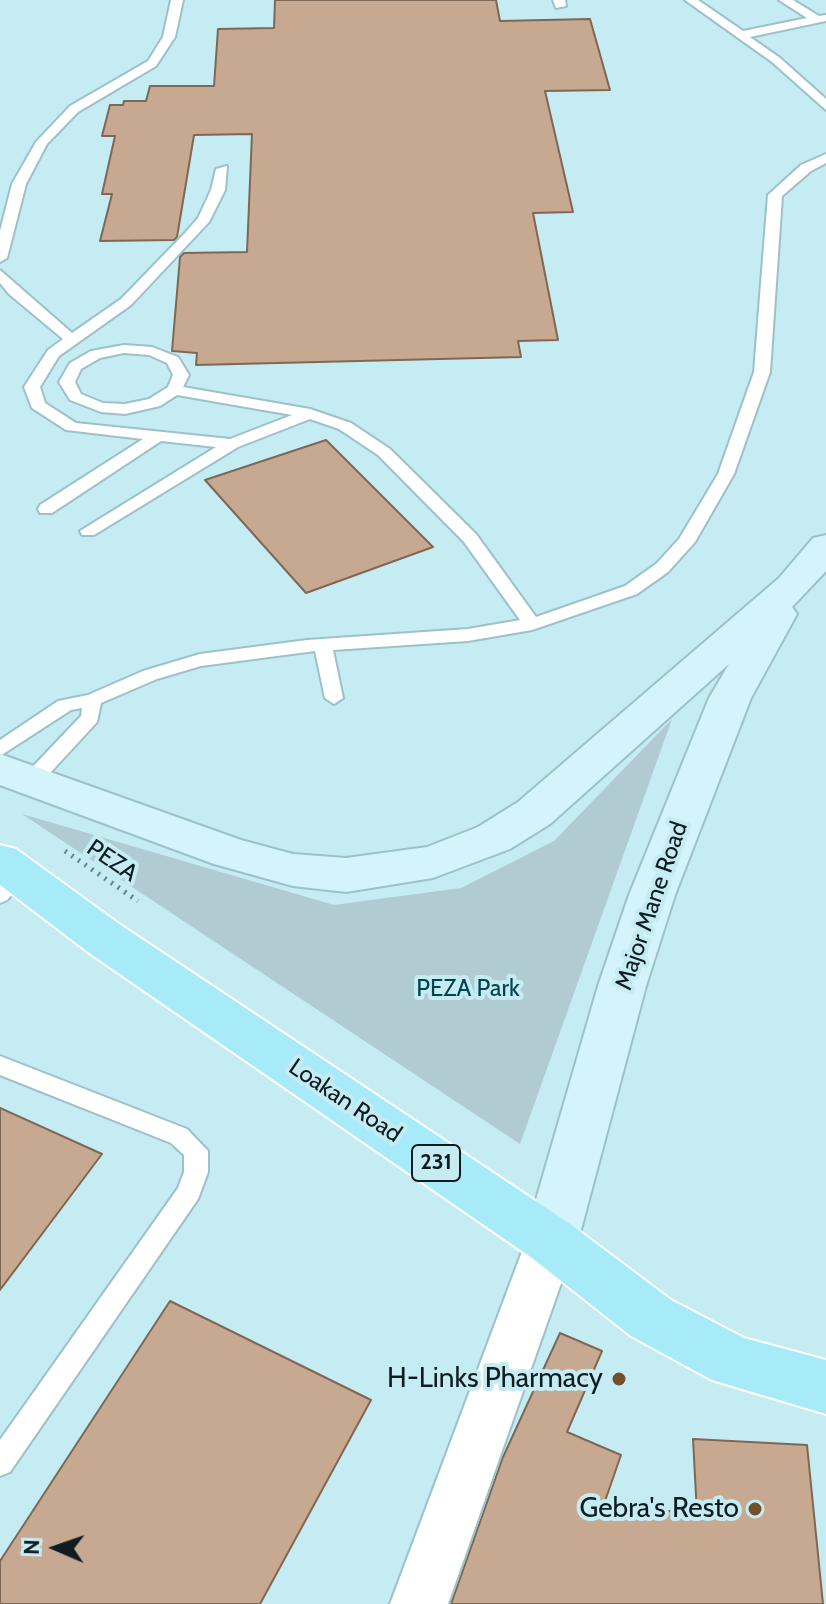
<!DOCTYPE html>
<html>
<head>
<meta charset="utf-8">
<style>
	body { margin:0 }
	#map { position:relative; width:826px; height:1604px; overflow:hidden; background:#c5ebf3; font-family:Cabin,sans-serif }
	canvas { display:block }
	.north { position:absolute; left:16px; top:1508px; width:80px; height:80px; -webkit-text-stroke:6px #c5ebf3; paint-order:stroke; rotate:272deg; font-size:22px; font-weight:700; line-height:32px; text-align:center; color:#0f1d20 }
	.north::after { content:''; display:block; margin:auto; width:28px; height:36px; background:#0f1d20; clip-path:polygon(50% 0,100% 100%,50% 72%,0 100%) }
</style>
</head>
<body>
<div id="map">
<canvas width="826" height="1604"></canvas>
<div class="north">N</div>
</div>
<script>
const ctx = document.querySelector('canvas').getContext('2d');
ctx.lineJoin = 'round';
function fillPath(path, color) {
  ctx.fillStyle = color;
  ctx.fill(path, 'evenodd');
}
function shape(rows) {
  const path = new Path2D();
  for (const r of rows) {
    path.moveTo(r[0], r[1]);
    for (let i = 2; i < r.length; i += 2) path.lineTo(r[i], r[i + 1]);
  }
  return path;
}
function trace(path, color, width, dash) {
  ctx.strokeStyle = color;
  ctx.lineWidth = width;
  ctx.lineCap = dash ? 'butt' : 'round';
  ctx.setLineDash(dash || []);
  ctx.stroke(path);
}
function label(font, color, halo, rows, align = 'center') {
  ctx.font = font + ' Cabin,sans-serif';
  ctx.lineWidth = 8;
  ctx.setLineDash([]);
  ctx.textBaseline = 'middle';
  ctx.strokeStyle = halo;
  ctx.fillStyle = color;
  for (const [text, x, y, turn = 0] of rows) {
    ctx.save();
    ctx.translate(x, y);
    ctx.rotate((+turn || 0) * Math.PI / 180);
    ctx.textAlign = isNaN(turn) ? turn : align;
    if (halo) ctx.strokeText(text, 0, 0);
    ctx.fillText(text, 0, 0);
    ctx.restore();
  }
}
fillPath(shape([
	[672,719,520,1144,22,814,334,905,461,888,554,841]
]), '#b0cbd1');
const building = shape([
	[275,0,496,0,500,21,590,19,610,90,545,91,573,212,533,213,558,340,518,341,521,357,196,365,197,353,172,351,180,257,184,253,247,252,252,134,194,135,177,237,174,240,100,241,112,194,102,194,115,136,102,136,110,105,123,105,124,101,146,101,150,86,214,86,218,29,274,28,275,0],
	[326,440,433,547,306,593,205,480,326,440],
	[0,1108,102,1154,0,1290,0,1108],
	[170,1301,371,1400,260,1604,0,1604,0,1561,170,1301],
	[560,1333,602,1351,567,1432,621,1455,604,1504,697,1514,693,1439,807,1445,823,1604,451,1604,503,1457,560,1333]
]);
fillPath(building, '#c6a990');
trace(building, '#7e6855', 2);
const lane = shape([
	[171,0,183,0,175,37,156,66,78,112,47,144,26,184,7,258,0,262,0,231,12,184,36,142,70,106,148,61,163,37,171,0],
	[553,0,565,0,566,6,556,8,553,0],
	[685,0,698,0,743,31,807,18,779,0,793,0,819,16,826,15,826,21,750,37,780,58,826,99,826,110,772,62,685,0],
	[826,154,826,163,811,171,782,196,770,372,734,474,695,542,668,572,637,594,532,630,468,641,333,650,343,698,334,704,325,698,315,651,201,666,157,679,101,703,97,722,38,786,31,788,21,781,24,776,81,716,82,708,71,710,0,756,0,740,58,701,88,695,143,671,200,654,307,640,468,629,520,620,464,542,378,455,339,429,310,419,238,447,94,535,82,535,80,531,216,447,161,441,52,513,40,513,38,509,40,505,143,439,66,430,32,408,24,387,48,350,63,339,9,294,0,283,0,270,72,333,121,299,185,233,198,218,211,190,216,169,227,166,225,190,209,222,131,305,59,356,40,387,45,403,76,423,230,439,292,415,177,395,160,406,125,414,101,412,70,400,59,382,70,363,91,351,124,345,152,347,178,357,189,375,183,387,310,409,351,423,390,449,476,534,536,617,625,586,656,564,679,539,718,474,754,372,768,195,801,165,826,154],
	[124,353,149,355,167,363,173,375,168,387,149,399,125,404,103,403,81,394,75,382,81,369,100,358,124,353],
	[20,866,27,869,30,874,7,900,0,903,0,882,13,869,20,866],
	[0,1056,187,1129,208,1151,208,1172,198,1199,10,1472,0,1476,0,1440,178,1188,184,1172,184,1155,171,1143,0,1075,0,1056]
]);
const street = shape([
	[551,1220,569,1226,576,1241,448,1604,390,1604,526,1241,533,1226,551,1220]
]);
const secondary = shape([
	[826,535,826,571,792,607,797,614,751,698,675,895,646,986,578,1241,570,1258,551,1265,532,1258,524,1241,598,986,629,895,709,698,729,664,550,824,510,849,433,878,346,892,293,886,214,864,0,785,0,754,241,840,293,854,346,858,427,847,478,827,518,802,779,578,813,538,826,535]
]);
const primary = shape([
	[0,845,16,849,122,926,570,1224,671,1300,744,1338,826,1360,826,1414,712,1380,631,1336,532,1258,88,952,0,885,0,845]
]);
trace(lane, '#9dc1c9', 4);
trace(street, '#9dc1c9', 4);
trace(secondary, '#9dc1c9', 4);
trace(primary, '#fff', 4);
trace(shape([
	[65,851,138,901]
]), '#6a848a', 5, [2, 6]);
fillPath(lane, '#fff');
fillPath(street, '#fff');
fillPath(secondary, '#d3f4fb');
fillPath(primary, '#a7eaf8');
for (const [x, y, r, color] of [
	[619,1379,8,"#754e2b"],
	[755,1509,8,"#754e2b"]
]) {
  const dot = new Path2D();
  dot.arc(x, y, r, 0, 2 * Math.PI);
  ctx.fillStyle = color;
  ctx.fill(dot);
  trace(dot, '#c5ebf3', 3);
}
for (const [x, y, w] of [
	[436,1163,48]
]) {
  const box = new Path2D();
  box.roundRect(x - w / 2, y - 18, w, 36, 6);
  ctx.fillStyle = '#c5ebf3';
  ctx.fill(box);
  trace(box, '#0f1d20', 2);
}
label('bold 22px', '#0f1d20', null, [
	["231",436,1163]
]);
label('24px', '#0f1d20', '#c5ebf3', [
	["PEZA",112,861,34],
	["Major Mane Road",652,906,-71],
	["Loakan Road",345,1101,34]
]);
label('24px', '#004450', '#c5ebf3', [
	["PEZA Park",468,989]
]);
label('28px', '#0f1d20', '#c5ebf3', [
	["H-Links Pharmacy",603,1379],
	["Gebra's Resto",739,1509]
], 'right');
</script>
</body>
</html>
